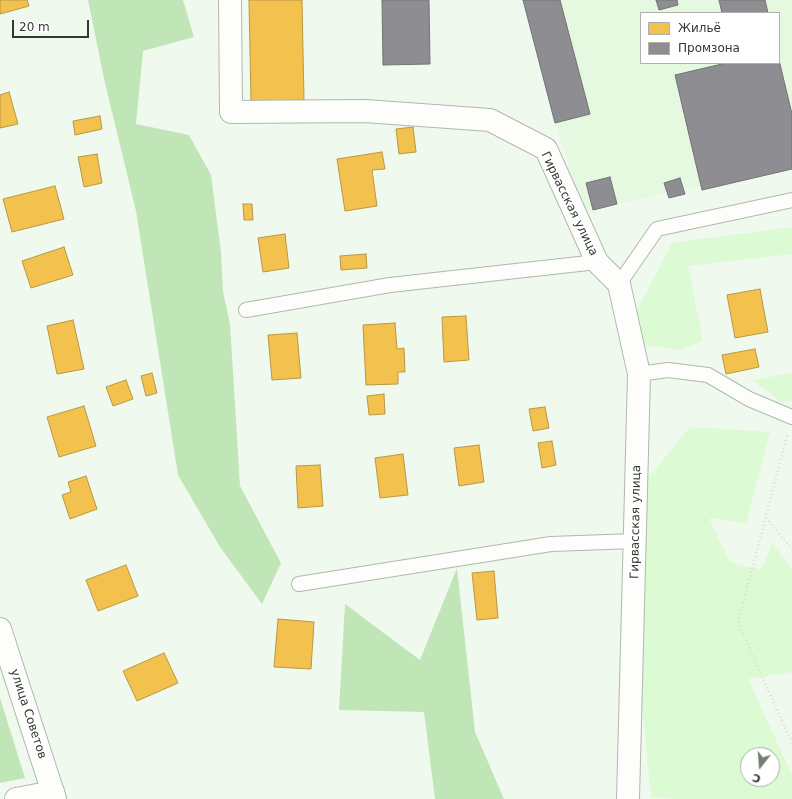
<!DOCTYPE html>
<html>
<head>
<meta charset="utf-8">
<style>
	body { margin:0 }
	#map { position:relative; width:792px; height:799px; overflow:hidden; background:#f0f9ed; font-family:"DejaVu Sans",sans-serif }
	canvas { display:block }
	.legend { position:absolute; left:640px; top:12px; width:140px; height:52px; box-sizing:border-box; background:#fff; border:1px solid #adb0ac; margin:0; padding:5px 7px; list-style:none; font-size:12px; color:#313a2f }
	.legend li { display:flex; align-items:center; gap:8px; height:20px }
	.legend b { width:20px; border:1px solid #adb0ac }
	.north { position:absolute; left:740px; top:747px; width:40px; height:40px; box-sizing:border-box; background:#fff; border:1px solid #adb0ac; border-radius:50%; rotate:197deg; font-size:11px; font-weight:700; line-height:16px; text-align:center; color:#313a2f }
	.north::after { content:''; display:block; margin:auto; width:14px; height:18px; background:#747d72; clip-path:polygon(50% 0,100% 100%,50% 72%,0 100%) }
	.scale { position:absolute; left:12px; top:20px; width:77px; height:18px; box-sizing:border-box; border:2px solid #313a2f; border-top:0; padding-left:5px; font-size:12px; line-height:14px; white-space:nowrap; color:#313a2f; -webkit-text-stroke:3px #fff; paint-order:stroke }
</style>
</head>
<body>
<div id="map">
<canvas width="792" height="799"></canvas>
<ul class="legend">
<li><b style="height:11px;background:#f2c14e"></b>Жильё</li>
<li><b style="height:11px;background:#8d8d92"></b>Промзона</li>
</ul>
<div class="north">С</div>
<div class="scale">20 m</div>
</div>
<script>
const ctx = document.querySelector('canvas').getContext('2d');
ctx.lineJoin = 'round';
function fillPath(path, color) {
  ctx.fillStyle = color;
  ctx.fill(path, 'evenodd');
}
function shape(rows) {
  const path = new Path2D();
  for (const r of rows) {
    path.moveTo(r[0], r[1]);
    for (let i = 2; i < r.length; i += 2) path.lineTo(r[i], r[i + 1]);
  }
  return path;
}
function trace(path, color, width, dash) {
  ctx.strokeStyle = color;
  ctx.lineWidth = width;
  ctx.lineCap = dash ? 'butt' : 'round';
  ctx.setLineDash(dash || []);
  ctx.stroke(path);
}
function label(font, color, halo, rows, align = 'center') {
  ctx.font = font + ' "DejaVu Sans",sans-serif';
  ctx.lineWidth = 4;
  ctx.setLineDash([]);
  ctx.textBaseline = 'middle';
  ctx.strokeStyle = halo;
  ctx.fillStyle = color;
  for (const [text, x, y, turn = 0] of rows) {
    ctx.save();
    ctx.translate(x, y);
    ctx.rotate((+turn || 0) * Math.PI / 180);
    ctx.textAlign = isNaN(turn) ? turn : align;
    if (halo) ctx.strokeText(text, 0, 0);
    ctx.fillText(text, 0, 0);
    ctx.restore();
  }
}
fillPath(shape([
	[523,0,792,0,792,169,702,190,701,186,684,190,685,194,669,198,667,193,584,211,555,123],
	[641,13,779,13,779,63,641,63]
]), '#e5f9e0');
fillPath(shape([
	[792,227,792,254,688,266,703,341,680,350,644,345,636,312,672,243],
	[792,373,792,401,780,402,753,380],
	[690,427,770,432,746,523,709,518,730,562,761,570,772,543,792,569,792,672,748,679,792,775,792,799,675,799,651,797,638,664,647,479],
	[748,755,772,755,772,779,748,779]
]), '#dcfad4');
fillPath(shape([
	[88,0,183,0,194,37,143,51,136,124,189,135,211,175,221,252,223,292,230,324,240,486,281,563,262,604,220,547,178,475,136,211,104,79],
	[457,568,475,732,504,799,435,799,424,712,339,710,345,604,420,660],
	[0,698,25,778,0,783]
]), '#c0e6b7');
const homes = shape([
	[0,0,27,0,29,6,0,14,0,0],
	[249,0,302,0,304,100,251,101,249,0],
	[9,92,18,124,0,128,0,95,9,92],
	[100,116,102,129,75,135,73,121,100,116],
	[413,127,416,152,399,154,396,129,413,127],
	[382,152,385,169,372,170,377,206,345,211,337,159,382,152],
	[97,154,102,183,84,187,78,157,97,154],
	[55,186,64,219,12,232,3,199,55,186],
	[243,204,252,204,253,220,244,220,243,204],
	[285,234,289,268,263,272,258,238,285,234],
	[64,247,73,275,31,288,22,261,64,247],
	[366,254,367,268,341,270,340,256,366,254],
	[760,289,768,332,735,338,727,295,760,289],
	[466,316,469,360,444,362,442,317,466,316],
	[73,320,84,369,57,374,47,326,73,320],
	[395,323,397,349,404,348,405,372,398,372,398,384,366,385,363,325,395,323],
	[297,333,301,378,272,380,268,335,297,333],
	[755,349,759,367,726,374,722,355,755,349],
	[152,373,157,393,146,396,141,376,152,373],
	[126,380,133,399,113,406,106,387,126,380],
	[384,394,385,414,369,415,367,396,384,394],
	[84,406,96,446,59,457,47,417,84,406],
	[545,407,549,428,533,431,529,409,545,407],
	[552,441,556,465,542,468,538,443,552,441],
	[479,445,484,482,459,486,454,448,479,445],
	[403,454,408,495,380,498,375,458,403,454],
	[320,465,323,506,298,508,296,466,320,465],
	[86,476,97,509,70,519,62,495,71,492,68,482,86,476],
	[126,565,138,596,98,611,86,580,126,565],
	[494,571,498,618,477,620,472,573,494,571],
	[278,619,314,622,311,669,274,667,278,619],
	[164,653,178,683,137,701,123,671,164,653]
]);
fillPath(homes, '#f2c14e');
trace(homes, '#b89845', 1);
const industry = shape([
	[382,0,429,0,430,64,383,65,382,0],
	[523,0,560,0,590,114,555,123,523,0],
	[656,0,677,0,678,5,659,10,656,0],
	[719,0,765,0,768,13,722,13,719,0],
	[779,60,792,114,792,169,702,190,675,75,726,63,779,63,779,60],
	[610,177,617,204,593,210,586,183,610,177],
	[680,178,685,194,669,198,664,183,680,178]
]);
fillPath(industry, '#8d8d92');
trace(industry, '#717474', 1);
const service = shape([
	[619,284,657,229,792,200],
	[246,310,390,285,597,262],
	[639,374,668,370,708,375,749,399,792,417],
	[299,584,551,544,635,541]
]);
const minor = shape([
	[230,0,231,112,365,111,490,120,546,149,597,262,619,284,639,374,628,799],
	[16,799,53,792]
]);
const secondary = shape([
	[0,629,55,799]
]);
trace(service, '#b0b8ad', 16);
trace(minor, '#b0b8ad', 24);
trace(secondary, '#b0b8ad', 24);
trace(shape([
	[787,436,738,623,792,743],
	[766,518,792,549]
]), '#d9dcd8', 2.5, [1, 3]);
trace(service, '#fdfefc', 14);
trace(minor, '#fdfefc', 22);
trace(secondary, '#fdfefc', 22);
label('12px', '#313a2f', '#fff', [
	["Гирвасская улица",569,204,64],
	["Гирвасская улица",636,522,-89],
	["улица Советов",28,714,72]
]);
</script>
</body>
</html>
